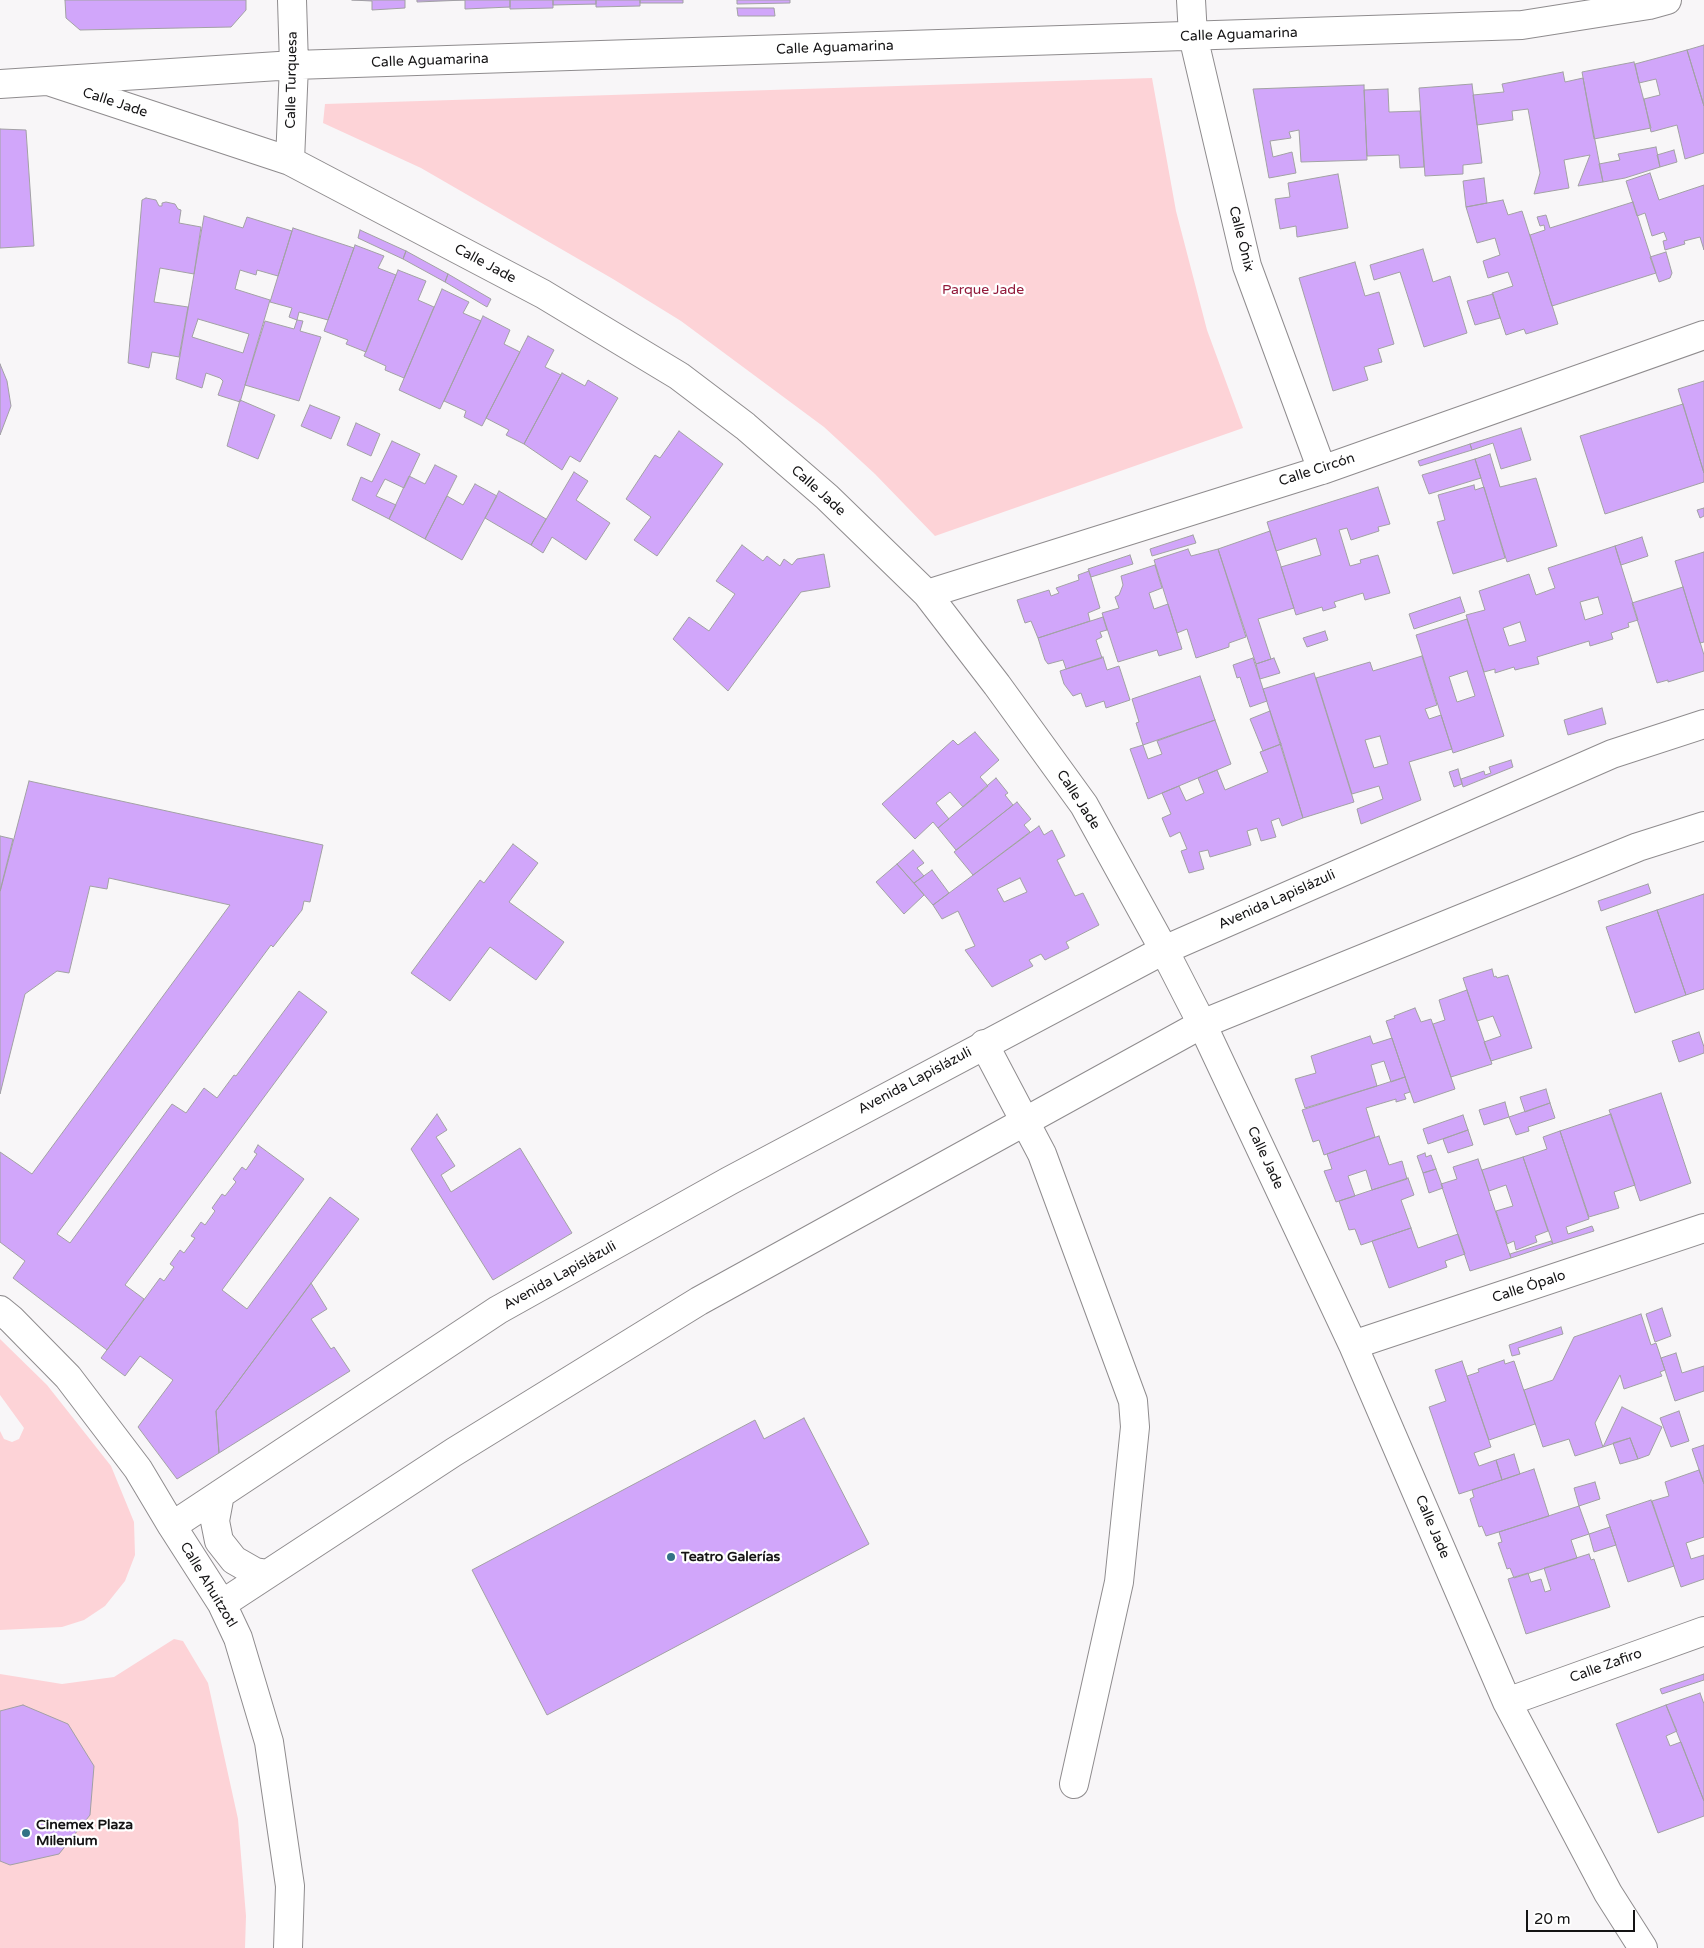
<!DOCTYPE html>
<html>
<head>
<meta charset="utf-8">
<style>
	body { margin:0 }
	#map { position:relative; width:1704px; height:1948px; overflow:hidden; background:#f8f6f8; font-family:"Varela Round",sans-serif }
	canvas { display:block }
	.scale { position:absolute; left:1526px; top:1910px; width:109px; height:22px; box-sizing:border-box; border:2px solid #141314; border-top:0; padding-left:6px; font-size:15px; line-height:18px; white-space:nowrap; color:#141314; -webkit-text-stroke:4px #fff; paint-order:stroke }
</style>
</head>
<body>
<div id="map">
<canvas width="1704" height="1948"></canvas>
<div class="scale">20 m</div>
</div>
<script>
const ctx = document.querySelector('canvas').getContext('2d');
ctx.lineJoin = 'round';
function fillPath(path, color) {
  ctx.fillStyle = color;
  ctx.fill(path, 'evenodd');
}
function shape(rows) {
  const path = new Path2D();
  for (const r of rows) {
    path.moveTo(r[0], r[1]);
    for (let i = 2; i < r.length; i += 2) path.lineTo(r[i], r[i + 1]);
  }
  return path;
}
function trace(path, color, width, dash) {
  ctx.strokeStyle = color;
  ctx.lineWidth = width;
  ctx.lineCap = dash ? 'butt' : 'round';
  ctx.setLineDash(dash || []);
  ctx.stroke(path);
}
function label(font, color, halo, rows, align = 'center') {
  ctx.font = font + ' "Varela Round",sans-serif';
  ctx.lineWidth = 4.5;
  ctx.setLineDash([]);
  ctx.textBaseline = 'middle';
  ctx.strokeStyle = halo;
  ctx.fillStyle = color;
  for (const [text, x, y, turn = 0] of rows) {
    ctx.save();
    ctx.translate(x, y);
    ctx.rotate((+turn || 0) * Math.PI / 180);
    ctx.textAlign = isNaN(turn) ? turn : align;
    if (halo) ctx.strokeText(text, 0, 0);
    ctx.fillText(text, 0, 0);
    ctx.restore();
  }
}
fillPath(shape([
	[1152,78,1176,211,1207,330,1243,428,935,536,875,474,824,427,681,321,613,279,421,168,323,123,325,104],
	[0,1339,47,1385,111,1466,134,1522,135,1555,125,1581,105,1606,84,1620,62,1627,0,1630,0,1431,4,1439,12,1442,19,1439,24,1428,0,1395],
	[174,1639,183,1641,208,1683,238,1819,246,1916,245,1948,0,1948,0,1674,62,1684,114,1677]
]), '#fdd3d7');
const building = shape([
	[65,0,246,0,246,10,231,27,80,30,66,18,65,0],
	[352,0,405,0,405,8,372,10,372,1,352,0],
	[417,0,465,0,417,2,417,0],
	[465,0,510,0,510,7,465,9,465,0],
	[510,0,553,0,553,8,510,9,510,0],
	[553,0,596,0,596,4,553,5,553,0],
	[596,0,640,0,640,6,596,7,596,0],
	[640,0,683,0,683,3,640,3,640,0],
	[737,0,790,0,790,3,737,4,737,0],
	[737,8,774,8,775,16,738,16,737,8],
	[1704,45,1704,106,1687,50,1704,45],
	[1687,50,1704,106,1704,153,1685,159,1677,125,1651,132,1644,99,1660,95,1656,79,1639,83,1635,64,1687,50],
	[1634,62,1651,128,1594,139,1582,72,1634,62],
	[1563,72,1565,82,1583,78,1603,182,1578,186,1590,155,1564,160,1569,188,1534,194,1540,173,1528,109,1512,111,1513,120,1477,125,1473,95,1504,92,1502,84,1563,72],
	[1472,84,1482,163,1463,165,1463,174,1425,176,1419,88,1472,84],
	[1364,85,1367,160,1301,162,1299,130,1289,132,1291,138,1270,141,1273,157,1292,152,1296,173,1269,178,1253,89,1364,85],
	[1388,89,1389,112,1420,111,1424,167,1400,168,1399,155,1367,156,1364,90,1388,89],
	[0,129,26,130,34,246,0,248,0,129],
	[1656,147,1660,167,1625,178,1603,182,1599,164,1620,160,1618,154,1656,147],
	[1674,150,1677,162,1660,167,1657,155,1674,150],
	[1650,173,1659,200,1704,185,1704,250,1700,237,1684,241,1685,244,1665,250,1663,241,1667,240,1664,232,1652,236,1645,213,1637,216,1626,181,1650,173],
	[1338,174,1348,228,1297,237,1296,226,1280,229,1275,199,1290,197,1288,183,1338,174],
	[1484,178,1487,203,1466,207,1463,181,1484,178],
	[146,198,156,200,159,206,162,206,162,203,166,202,175,204,178,209,181,210,179,223,201,227,194,274,160,268,154,302,188,307,179,357,152,352,149,368,128,363,142,200,146,198],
	[1503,200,1508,215,1522,211,1558,324,1526,334,1524,329,1506,335,1492,293,1513,286,1508,272,1488,278,1483,261,1500,255,1495,238,1477,243,1466,207,1503,200],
	[1633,202,1656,273,1552,306,1530,235,1545,230,1544,225,1540,226,1537,217,1546,215,1550,228,1633,202],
	[204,216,243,228,247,217,292,231,278,276,257,270,256,275,240,270,235,289,270,300,240,402,218,395,223,381,220,378,206,373,202,388,176,379,204,216],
	[198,319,249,334,243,353,192,337,198,319],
	[293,228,354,248,328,320,299,312,297,320,289,317,292,308,270,302,293,228],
	[360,230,406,251,403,259,358,238,360,230],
	[355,245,384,256,378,268,396,275,366,352,346,344,348,340,324,331,355,245],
	[1423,249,1433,282,1450,276,1467,333,1424,347,1400,272,1374,280,1370,265,1423,249],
	[406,251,448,274,445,282,403,259,406,251],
	[1666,252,1672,273,1670,278,1659,282,1650,257,1666,252],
	[1355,262,1365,296,1379,292,1394,344,1378,349,1382,362,1364,367,1368,380,1333,391,1299,278,1355,262],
	[398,270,426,281,418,300,434,307,404,378,385,370,386,366,364,356,398,270],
	[448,274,491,299,487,307,445,282,448,274],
	[442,289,469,302,463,313,481,321,440,409,399,390,442,289],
	[1493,294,1500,318,1475,325,1467,301,1493,294],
	[483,316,510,330,504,344,520,352,482,426,464,417,466,411,444,401,483,316],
	[297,320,303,321,300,331,321,337,299,401,245,385,265,321,294,329,297,320],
	[528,336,554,350,545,367,561,375,524,444,506,435,509,430,486,418,528,336],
	[0,364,7,381,11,406,0,435,0,364],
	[562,373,585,386,588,380,618,398,580,462,570,456,562,470,524,444,562,373],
	[1704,381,1704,473,1678,389,1704,381],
	[240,400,275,415,258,459,227,446,240,400],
	[1683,404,1704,473,1704,482,1605,514,1580,436,1683,404],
	[310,405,340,417,331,439,301,426,310,405],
	[356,423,380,434,371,456,347,445,356,423],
	[1521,428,1531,460,1501,469,1493,443,1472,450,1470,444,1521,428],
	[679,431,723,464,657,556,634,540,651,517,626,499,655,455,660,458,679,431],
	[392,441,420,454,404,488,385,479,376,496,396,505,389,519,352,500,361,477,372,482,392,441],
	[1470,444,1472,450,1420,466,1418,461,1470,444],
	[1490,454,1500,487,1536,478,1557,546,1507,562,1475,459,1490,454],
	[1475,459,1481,478,1429,494,1422,475,1475,459],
	[435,465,457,476,425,539,389,519,409,476,425,484,435,465],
	[574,472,588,481,576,500,610,523,586,560,552,537,543,553,531,545,574,472],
	[475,484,497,496,462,560,425,539,447,496,463,505,475,484],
	[1474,485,1475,490,1484,487,1505,558,1453,574,1437,522,1445,520,1438,495,1474,485],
	[1378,487,1390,524,1378,527,1379,531,1351,540,1347,528,1339,530,1350,566,1361,563,1360,560,1378,555,1390,593,1365,600,1363,593,1334,602,1336,607,1323,611,1322,607,1296,615,1281,567,1321,555,1316,538,1276,551,1267,522,1378,487],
	[499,491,546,519,531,545,485,518,499,491],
	[1704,508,1704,516,1700,518,1697,510,1704,508],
	[1270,531,1294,608,1258,619,1271,659,1256,664,1218,549,1270,531],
	[1193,535,1196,543,1152,556,1150,549,1193,535],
	[1642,537,1648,556,1621,565,1615,546,1642,537],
	[742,545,763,561,767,556,780,566,784,559,792,565,797,559,824,554,830,587,801,592,728,691,673,639,689,617,709,631,735,594,716,581,742,545],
	[1615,546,1638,620,1628,623,1629,627,1611,633,1613,639,1590,646,1589,641,1537,657,1539,664,1515,670,1514,667,1495,673,1495,669,1484,672,1466,615,1485,610,1479,591,1529,574,1536,595,1555,588,1548,568,1615,546],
	[1598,597,1603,614,1585,620,1580,602,1598,597],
	[1520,622,1526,641,1509,646,1503,628,1520,622],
	[1188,549,1191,556,1218,549,1246,637,1229,643,1229,647,1196,658,1187,629,1177,633,1154,560,1188,549],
	[1704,552,1704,642,1700,643,1675,561,1704,552],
	[1130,555,1133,564,1091,577,1088,569,1130,555],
	[1155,565,1162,588,1149,593,1154,609,1168,604,1182,649,1159,656,1157,650,1118,662,1102,613,1119,608,1115,597,1119,595,1123,585,1121,576,1155,565],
	[1089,571,1100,608,1088,613,1090,621,1038,638,1031,621,1025,623,1017,600,1049,590,1051,596,1059,593,1056,588,1079,580,1078,575,1089,571],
	[1683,587,1704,655,1704,671,1668,682,1668,680,1657,683,1632,603,1683,587],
	[1460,597,1465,612,1414,629,1409,614,1460,597],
	[1103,617,1107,630,1100,632,1102,637,1096,640,1102,658,1066,669,1063,660,1048,664,1045,660,1038,638,1103,617],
	[1467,619,1504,736,1453,753,1416,635,1467,619],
	[1467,671,1475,696,1457,702,1449,677,1467,671],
	[1325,631,1328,640,1307,647,1303,638,1325,631],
	[1422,656,1437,705,1425,709,1429,719,1441,715,1452,749,1409,762,1421,800,1361,824,1357,809,1383,799,1379,786,1352,794,1316,678,1370,662,1373,671,1422,656],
	[1380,736,1388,764,1374,768,1365,740,1380,736],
	[1103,657,1107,670,1119,666,1130,700,1106,708,1104,701,1086,707,1081,693,1073,696,1064,684,1060,671,1103,657],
	[1253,658,1267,701,1250,707,1240,677,1237,678,1233,665,1253,658],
	[1274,658,1280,673,1260,679,1256,664,1274,658],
	[1314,673,1354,802,1303,818,1263,689,1314,673],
	[1200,676,1215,720,1143,745,1136,723,1139,722,1132,699,1200,676],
	[1602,708,1606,724,1568,735,1564,720,1602,708],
	[1270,711,1281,744,1263,751,1250,719,1270,711],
	[1215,720,1231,764,1148,799,1130,749,1143,745,1148,759,1162,754,1157,741,1215,720],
	[975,732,999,760,980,777,988,786,963,807,950,792,936,803,949,819,938,828,933,822,915,839,882,804,953,740,958,745,975,732],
	[1281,744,1303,818,1282,826,1279,818,1271,821,1276,837,1261,841,1257,828,1247,831,1251,845,1210,857,1208,850,1199,852,1204,869,1189,873,1181,851,1187,849,1180,832,1170,837,1162,818,1171,814,1162,793,1179,786,1186,801,1204,793,1198,778,1217,770,1225,790,1268,772,1260,752,1281,744],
	[1511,760,1513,767,1463,787,1461,779,1484,771,1485,775,1491,773,1489,767,1511,760],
	[1458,769,1462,784,1454,787,1449,772,1458,769],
	[996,778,1008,793,1005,795,1013,805,956,850,938,828,996,778],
	[29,781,323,845,310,902,304,901,302,910,273,947,271,945,57,1234,70,1243,172,1104,186,1113,204,1088,217,1098,234,1075,236,1076,299,991,327,1012,125,1285,144,1299,107,1350,13,1278,25,1261,0,1242,0,1152,32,1174,230,905,109,878,107,889,90,886,69,973,57,971,25,994,0,1094,0,892,29,781],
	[1017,802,1031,819,1024,825,1030,832,973,875,954,852,1017,802],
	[1039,826,1044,835,1052,830,1065,856,1057,860,1075,896,1083,893,1099,925,1066,942,1069,948,1045,960,1041,954,1029,960,1033,966,992,987,965,950,975,946,958,911,942,919,933,905,1039,826],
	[1020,878,1027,892,1004,902,997,889,1020,878],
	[0,836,13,839,0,891,0,836],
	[513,844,538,863,509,902,564,942,536,980,490,947,450,1001,411,973,480,880,484,883,513,844],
	[913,850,924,863,917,868,924,876,914,883,897,864,913,850],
	[897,864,924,895,904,914,876,882,897,864],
	[932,870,949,893,933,905,914,883,932,870],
	[1648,884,1651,893,1601,911,1598,901,1648,884],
	[1704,894,1704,989,1686,995,1657,910,1704,894],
	[1657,910,1686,995,1635,1013,1606,927,1657,910],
	[1492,969,1494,977,1496,976,1497,978,1508,975,1532,1048,1491,1061,1484,1042,1501,1036,1493,1016,1477,1021,1463,978,1492,969],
	[1467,990,1492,1064,1451,1077,1433,1024,1445,1020,1439,1000,1467,990],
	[1415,1008,1421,1022,1431,1019,1455,1089,1414,1103,1386,1021,1395,1018,1394,1016,1415,1008],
	[1699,1032,1704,1047,1704,1053,1679,1062,1672,1041,1699,1032],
	[1370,1036,1373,1044,1392,1038,1405,1077,1391,1082,1384,1061,1371,1065,1377,1086,1305,1108,1295,1079,1316,1073,1311,1056,1370,1036],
	[1405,1077,1410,1092,1404,1094,1406,1099,1396,1102,1396,1099,1366,1108,1375,1137,1324,1155,1319,1140,1313,1142,1302,1110,1405,1077],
	[1546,1089,1550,1103,1525,1112,1520,1097,1546,1089],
	[1661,1093,1691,1183,1640,1201,1609,1110,1661,1093],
	[1505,1102,1509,1117,1484,1125,1479,1110,1505,1102],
	[1550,1103,1555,1118,1528,1127,1529,1131,1516,1135,1509,1117,1550,1103],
	[437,1114,447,1130,436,1137,455,1166,441,1175,451,1192,520,1148,572,1233,493,1280,411,1149,437,1114],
	[1611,1114,1635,1185,1614,1192,1619,1208,1589,1217,1560,1131,1611,1114],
	[1463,1115,1468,1130,1428,1144,1423,1129,1463,1115],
	[1468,1130,1473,1145,1448,1153,1443,1139,1468,1130],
	[1560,1131,1589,1219,1566,1227,1568,1234,1592,1226,1594,1231,1553,1244,1523,1157,1547,1149,1543,1137,1560,1131],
	[1379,1136,1389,1165,1402,1161,1407,1179,1372,1190,1366,1170,1348,1176,1355,1196,1336,1202,1324,1171,1332,1169,1327,1154,1379,1136],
	[258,1145,304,1179,222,1290,247,1309,330,1197,359,1219,216,1411,219,1453,177,1479,138,1427,173,1380,140,1356,125,1376,101,1358,160,1278,164,1281,174,1267,170,1264,180,1250,184,1253,195,1238,191,1236,201,1222,205,1225,215,1211,212,1208,222,1194,225,1196,236,1182,233,1179,242,1167,246,1170,257,1154,254,1152,258,1145],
	[1425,1153,1426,1157,1431,1155,1436,1169,1423,1173,1417,1156,1425,1153],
	[1523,1157,1548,1231,1535,1236,1537,1242,1516,1250,1514,1241,1507,1244,1496,1211,1513,1206,1506,1185,1489,1191,1482,1170,1523,1157],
	[1478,1159,1511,1258,1470,1271,1441,1184,1457,1179,1453,1167,1478,1159],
	[1436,1169,1443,1188,1429,1193,1423,1173,1436,1169],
	[1408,1178,1414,1195,1401,1200,1411,1228,1361,1245,1355,1229,1349,1230,1339,1201,1408,1178],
	[1411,1228,1418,1248,1458,1234,1465,1254,1445,1261,1447,1267,1389,1288,1372,1241,1411,1228],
	[1551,1241,1553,1244,1511,1258,1510,1254,1551,1241],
	[311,1283,327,1309,311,1319,331,1349,334,1347,350,1371,219,1453,216,1411,311,1283],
	[1662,1308,1671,1336,1655,1342,1646,1314,1662,1308],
	[1641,1314,1651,1345,1656,1343,1665,1370,1660,1372,1662,1376,1624,1389,1620,1375,1595,1423,1603,1447,1575,1456,1569,1439,1543,1447,1524,1390,1553,1380,1574,1337,1641,1314],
	[1561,1327,1563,1334,1518,1348,1520,1354,1512,1356,1509,1345,1561,1327],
	[1676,1353,1682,1373,1704,1366,1704,1391,1675,1401,1661,1358,1676,1353],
	[1504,1360,1505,1364,1514,1361,1535,1424,1489,1440,1467,1376,1479,1372,1478,1369,1504,1360],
	[1462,1361,1491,1447,1474,1453,1479,1466,1496,1460,1502,1480,1459,1494,1429,1407,1446,1401,1435,1370,1462,1361],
	[1622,1407,1662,1427,1649,1455,1638,1459,1630,1438,1603,1447,1622,1407],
	[1679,1411,1689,1441,1671,1447,1660,1418,1679,1411],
	[804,1418,869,1544,547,1715,472,1570,755,1420,764,1439,804,1418],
	[1630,1438,1638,1459,1620,1464,1613,1443,1630,1438],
	[1704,1445,1704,1484,1692,1449,1704,1445],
	[1514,1454,1520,1474,1502,1480,1496,1460,1514,1454],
	[1534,1469,1549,1516,1486,1536,1482,1526,1479,1527,1470,1499,1474,1497,1472,1490,1534,1469],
	[1699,1470,1704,1484,1704,1537,1686,1543,1691,1559,1704,1555,1704,1579,1681,1587,1652,1501,1669,1496,1665,1482,1699,1470],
	[1595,1482,1600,1499,1579,1506,1574,1488,1595,1482],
	[1651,1500,1674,1566,1628,1582,1606,1515,1651,1500],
	[1579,1506,1589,1534,1571,1540,1577,1558,1514,1578,1510,1568,1507,1569,1498,1543,1502,1542,1499,1532,1579,1506],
	[1610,1527,1616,1545,1594,1552,1589,1534,1610,1527],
	[1589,1554,1591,1560,1594,1559,1610,1607,1526,1634,1508,1579,1528,1573,1531,1582,1541,1579,1545,1592,1551,1590,1544,1568,1589,1554],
	[1704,1674,1704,1680,1662,1694,1660,1689,1704,1674],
	[1700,1693,1704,1704,1704,1801,1666,1705,1700,1693],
	[23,1705,68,1724,94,1766,90,1815,59,1854,10,1865,0,1861,0,1711,23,1705],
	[1666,1705,1677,1731,1666,1736,1670,1746,1681,1742,1704,1801,1704,1816,1658,1833,1616,1724,1666,1705]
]);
fillPath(building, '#d1a6fa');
trace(building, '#a2a1a4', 1);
const minor = shape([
	[1191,0,1193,36,1247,266,1322,470],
	[51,82,290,161,543,294,679,376,745,426,827,497,927,594,997,685,1084,805,1164,950,1202,1024,1353,1345,1507,1702,1608,1893,1643,1948],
	[0,84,294,65,1522,25,1649,5,1667,0],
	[290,161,294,65,292,0],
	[927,594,1322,470,1704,335],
	[984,1044,1042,1154,1133,1401,1135,1427,1119,1582,1074,1784],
	[1353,1345,1704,1228],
	[1507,1702,1704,1631]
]);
const secondary = shape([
	[0,1310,11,1319,68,1377,138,1469,172,1526,222,1604,238,1638,269,1742,290,1886,288,1948],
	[220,1494,215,1521,219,1541,234,1560,255,1572,268,1574],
	[172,1526,498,1310,729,1181,1164,950,1612,754,1704,724],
	[222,1604,454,1452,699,1301,1202,1024,1638,847,1704,826]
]);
trace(minor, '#8f8c8e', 30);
trace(secondary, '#8f8c8e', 30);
trace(minor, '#fff', 28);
trace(secondary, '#fff', 28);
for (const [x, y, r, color] of [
	[671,1557,5,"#327286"],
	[26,1833,5,"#327286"]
]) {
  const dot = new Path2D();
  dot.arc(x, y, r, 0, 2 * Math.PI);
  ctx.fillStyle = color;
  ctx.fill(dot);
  trace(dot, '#fff', 2);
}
label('14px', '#141314', '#fff', [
	["Calle Aguamarina",1239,35,-2],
	["Calle Aguamarina",835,48,-2],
	["Calle Aguamarina",430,61,-2],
	["Calle Turquesa",292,80,-89],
	["Calle Jade",115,103,18],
	["Calle Ónix",1241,239,76],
	["Calle Jade",485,264,28],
	["Calle Circón",1317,470,-18],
	["Calle Jade",818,491,42],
	["Calle Jade",1078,800,57],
	["Avenida Lapislázuli",1277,900,-24],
	["Avenida Lapislázuli",915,1081,-28],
	["Calle Jade",1265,1158,65],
	["Avenida Lapislázuli",560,1276,-29],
	["Calle Ópalo",1529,1287,-18],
	["Calle Jade",1432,1527,67],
	["Calle Ahuítzotl",208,1585,59],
	["Calle Zafiro",1606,1666,-20]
]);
label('14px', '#921a3b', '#fff', [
	["Parque Jade",983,290]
]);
label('bold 14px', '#141314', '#fff', [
	["Teatro Galerías",681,1557],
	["Cinemex Plaza",36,1825],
	["Milenium",36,1841]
], 'left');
</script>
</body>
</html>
